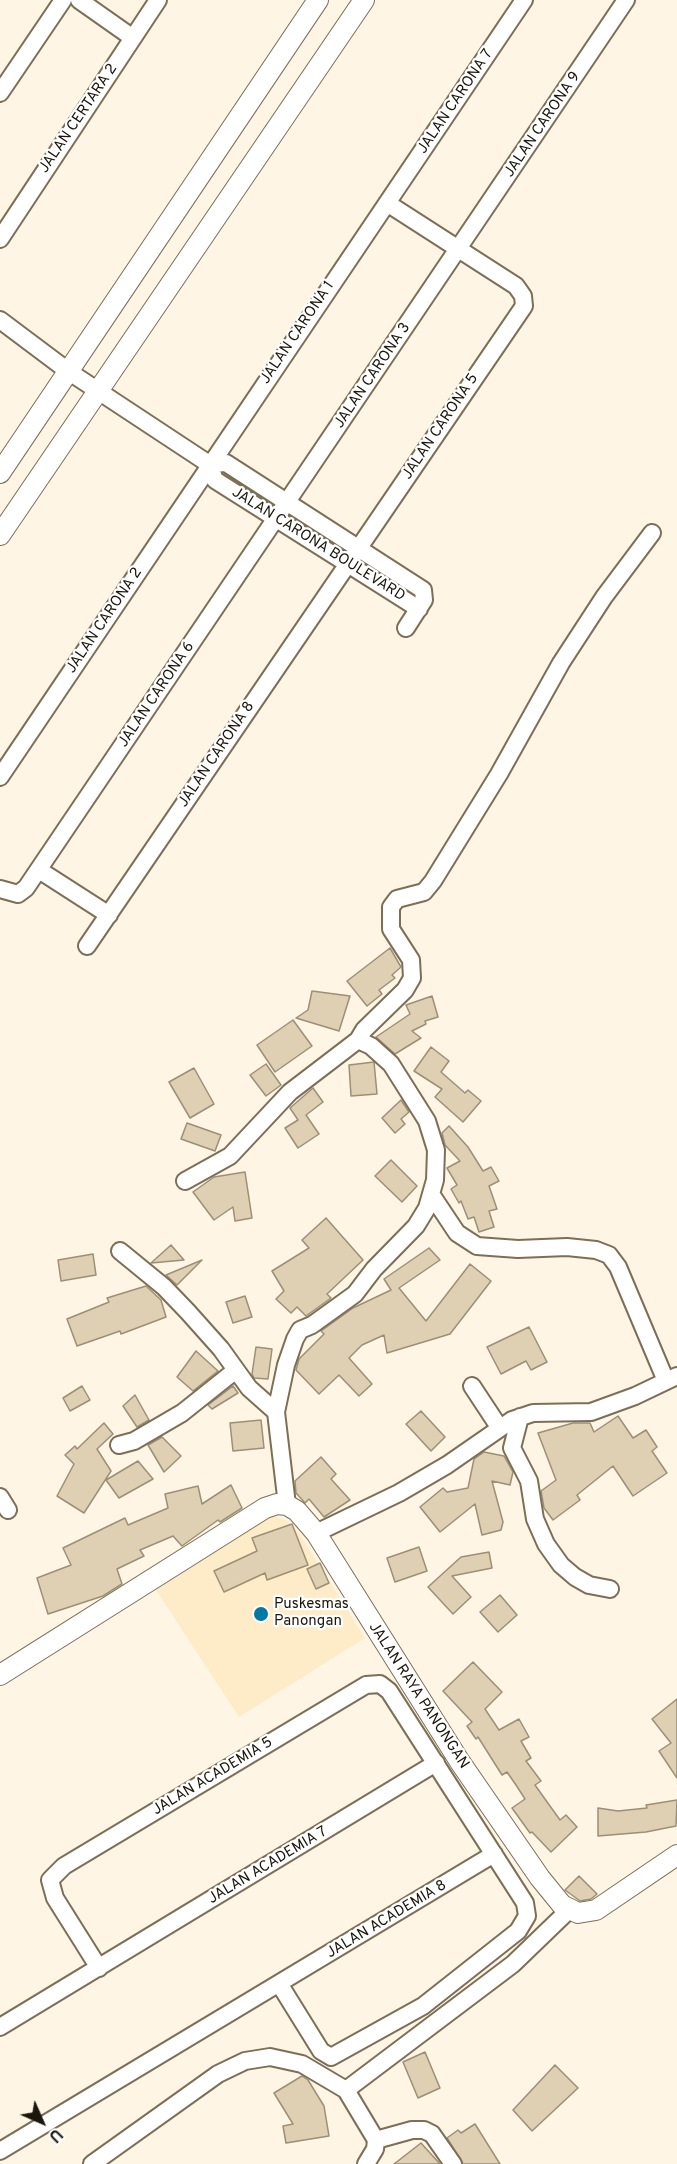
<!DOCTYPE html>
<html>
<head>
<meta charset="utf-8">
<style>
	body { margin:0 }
	#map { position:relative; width:677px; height:2164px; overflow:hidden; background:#fef5e4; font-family:Overpass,sans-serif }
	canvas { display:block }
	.north { position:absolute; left:12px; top:2092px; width:60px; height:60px; -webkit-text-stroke:4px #fff; paint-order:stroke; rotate:135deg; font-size:16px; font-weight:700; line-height:24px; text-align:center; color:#1b160c }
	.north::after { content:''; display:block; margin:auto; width:21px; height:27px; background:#1b160c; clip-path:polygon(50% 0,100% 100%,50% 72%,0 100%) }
</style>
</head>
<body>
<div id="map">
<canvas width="677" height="2164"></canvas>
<div class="north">U</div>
</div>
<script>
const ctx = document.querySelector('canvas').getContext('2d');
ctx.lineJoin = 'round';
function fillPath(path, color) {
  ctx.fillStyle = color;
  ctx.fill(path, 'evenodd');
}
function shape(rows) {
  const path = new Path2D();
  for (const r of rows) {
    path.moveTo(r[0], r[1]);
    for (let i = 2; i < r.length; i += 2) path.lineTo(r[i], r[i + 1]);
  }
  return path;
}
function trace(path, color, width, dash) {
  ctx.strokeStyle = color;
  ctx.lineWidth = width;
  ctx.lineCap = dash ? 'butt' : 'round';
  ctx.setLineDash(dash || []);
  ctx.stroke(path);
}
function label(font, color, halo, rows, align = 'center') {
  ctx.font = font + ' Overpass,sans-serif';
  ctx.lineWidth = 4.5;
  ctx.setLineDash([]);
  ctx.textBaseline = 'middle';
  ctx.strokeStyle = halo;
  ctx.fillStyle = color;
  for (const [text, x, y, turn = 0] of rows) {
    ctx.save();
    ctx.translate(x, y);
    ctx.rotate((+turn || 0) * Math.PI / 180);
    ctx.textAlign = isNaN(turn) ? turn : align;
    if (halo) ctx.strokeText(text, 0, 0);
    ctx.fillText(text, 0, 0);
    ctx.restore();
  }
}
fillPath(shape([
	[271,1515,286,1520,299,1533,365,1638,239,1717,156,1590]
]), '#feecc8');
const building = shape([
	[390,948,401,967,392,975,395,978,379,990,382,994,367,1006,347,981,390,948],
	[312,991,350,996,339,1031,296,1018,308,1010,312,991],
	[432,996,438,1017,425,1021,426,1024,412,1031,421,1038,395,1054,376,1037,410,1014,406,1005,432,996],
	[293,1020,312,1046,275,1072,257,1045,293,1020],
	[431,1047,449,1061,441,1072,465,1093,468,1090,481,1101,463,1122,435,1097,442,1089,414,1071,431,1047],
	[374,1062,377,1094,351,1096,349,1065,374,1062],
	[266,1064,281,1085,266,1096,250,1075,266,1064],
	[194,1068,214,1104,190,1118,169,1082,194,1068],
	[313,1088,323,1102,306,1115,319,1134,298,1148,285,1128,298,1120,290,1108,313,1088],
	[401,1100,409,1112,401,1119,405,1124,395,1133,382,1118,401,1100],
	[187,1123,221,1135,215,1151,181,1139,187,1123],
	[449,1126,468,1147,483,1171,491,1167,499,1181,489,1186,497,1209,489,1211,494,1227,479,1232,474,1217,468,1219,461,1201,459,1203,451,1189,457,1185,447,1168,460,1161,445,1145,442,1133,449,1126],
	[391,1160,417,1186,402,1202,375,1176,391,1160],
	[245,1172,252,1218,235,1221,233,1207,214,1220,193,1192,214,1177,245,1172],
	[326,1218,363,1260,327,1294,331,1298,306,1316,297,1307,291,1313,276,1299,284,1291,272,1271,309,1248,302,1240,326,1218],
	[171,1245,184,1260,151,1263,171,1245],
	[429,1248,440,1260,399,1288,426,1321,470,1264,491,1281,450,1334,387,1353,384,1335,362,1345,349,1358,372,1384,359,1396,339,1375,319,1394,296,1370,299,1359,324,1334,321,1331,353,1308,391,1290,384,1279,429,1248],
	[93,1254,96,1275,61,1281,58,1260,93,1254],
	[202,1260,177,1285,166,1275,202,1260],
	[146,1286,161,1300,166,1317,121,1334,120,1331,77,1346,67,1319,109,1302,107,1298,146,1286],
	[245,1296,252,1317,233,1323,226,1302,245,1296],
	[529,1327,547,1362,531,1370,526,1361,501,1374,487,1347,529,1327],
	[256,1347,272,1349,268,1379,254,1378,252,1374,256,1347],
	[196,1351,218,1371,193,1391,177,1377,196,1351],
	[82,1386,90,1400,70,1411,63,1398,82,1386],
	[233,1386,238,1393,212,1409,208,1405,233,1386],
	[135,1395,149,1420,137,1427,123,1406,135,1395],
	[421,1411,445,1437,431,1451,406,1424,421,1411],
	[618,1416,633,1438,646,1430,657,1447,652,1451,667,1473,633,1496,613,1466,577,1495,580,1500,553,1520,544,1508,541,1491,556,1480,538,1433,573,1423,590,1423,594,1432,618,1416],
	[261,1420,264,1448,233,1451,230,1423,261,1420],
	[104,1423,113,1434,97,1449,111,1471,84,1513,57,1496,74,1464,65,1455,75,1446,77,1449,104,1423],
	[162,1437,181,1456,164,1472,148,1445,162,1437],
	[484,1452,504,1456,513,1472,510,1485,492,1481,503,1522,501,1530,482,1535,475,1504,440,1532,420,1507,443,1488,447,1492,468,1488,474,1459,484,1452],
	[321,1457,336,1474,331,1479,350,1500,324,1517,309,1499,305,1503,296,1493,295,1481,321,1457],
	[138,1461,153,1479,119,1498,106,1480,138,1461],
	[231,1485,242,1508,220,1522,218,1520,182,1546,173,1536,140,1550,144,1556,117,1569,122,1584,103,1596,48,1614,37,1578,71,1565,63,1548,125,1518,128,1525,168,1508,165,1494,198,1486,202,1504,231,1485],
	[292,1524,308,1565,267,1580,265,1573,224,1592,214,1571,257,1551,252,1538,292,1524],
	[419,1547,427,1571,395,1582,387,1558,419,1547],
	[489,1552,492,1568,452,1576,471,1597,453,1614,428,1587,461,1557,489,1552],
	[320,1563,329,1583,316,1589,307,1569,320,1563],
	[500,1595,517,1615,498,1632,480,1612,500,1595],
	[473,1662,502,1692,485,1709,499,1730,519,1719,529,1737,521,1741,531,1758,526,1761,541,1781,535,1785,560,1820,566,1815,577,1827,551,1852,532,1832,530,1833,512,1808,525,1799,516,1785,507,1772,502,1775,478,1737,476,1739,467,1726,472,1722,443,1691,473,1662],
	[677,1699,677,1778,659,1751,671,1743,652,1719,677,1699],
	[677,1800,676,1826,646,1832,598,1836,598,1808,618,1811,647,1808,646,1805,677,1800],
	[579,1876,597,1894,591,1899,580,1901,565,1890,579,1876],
	[425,2052,440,2088,418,2098,403,2062,425,2052],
	[555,2065,578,2088,532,2131,513,2110,555,2065],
	[302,2076,308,2080,324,2106,329,2136,286,2143,283,2126,293,2124,274,2093,302,2076],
	[475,2124,500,2164,463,2164,447,2138,458,2130,461,2133,475,2124],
	[421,2143,440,2164,394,2164,421,2143]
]);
fillPath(building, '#dfd0b4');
trace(building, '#9d8f75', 1.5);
const minor = shape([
	[79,0,133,38],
	[0,93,63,0],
	[0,239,158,0],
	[0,320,68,371,209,464,215,480,419,609],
	[209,464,226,463,423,590,424,600,406,628],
	[0,777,524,0],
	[39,870,109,915],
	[0,889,18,894,26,888,626,0],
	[87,946,524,306,523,296,516,286,387,203],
	[185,1181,230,1156,290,1092,358,1040],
	[431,1194,457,1233,477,1246,518,1249,567,1247,596,1250,609,1255,618,1267,666,1381],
	[120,1251,164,1287,188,1312,221,1349,249,1388,276,1412],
	[472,1386,499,1427],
	[520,1417,512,1448,529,1481,535,1519,546,1544,561,1565,575,1577,589,1585,610,1589],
	[119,1445,134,1441,182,1413,236,1370],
	[0,1497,8,1510],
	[287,1505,276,1412,286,1365,295,1339,300,1330,312,1325,355,1294,374,1269,416,1226,427,1208,435,1180,436,1150,427,1121,391,1064,371,1046,358,1040,364,1030,405,990,412,978,411,960,391,929,391,907,397,899,424,892,433,881,499,774,561,663,604,597,652,533],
	[316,1533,399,1493,447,1465,512,1420,533,1413,591,1412,635,1396,677,1376],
	[99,1968,55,1898,50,1880,64,1866,366,1685,380,1684,389,1691,525,1903,527,1916,518,1931,423,2006,331,2057,321,2051,280,1985],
	[0,2027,436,1763],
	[346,2090,513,1964,569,1910],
	[376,2140,412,2130,424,2130,432,2134,453,2164],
	[0,2151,494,1854],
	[92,2164,218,2074,245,2061,270,2057,302,2064,346,2090,376,2140,375,2149,366,2164]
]);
const tertiary = shape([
	[0,473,318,0],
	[0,535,364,0],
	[0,1675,265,1508,277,1504,287,1505,297,1511,316,1533,460,1762,540,1878,562,1905,578,1913,596,1910,677,1855]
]);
trace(minor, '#7c6f56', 20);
trace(tertiary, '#7c6f56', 22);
trace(minor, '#fff', 16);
trace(tertiary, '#fff', 20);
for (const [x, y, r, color] of [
	[261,1614,8,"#007aa2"]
]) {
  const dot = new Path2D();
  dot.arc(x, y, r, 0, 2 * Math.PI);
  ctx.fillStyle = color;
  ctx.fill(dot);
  trace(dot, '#fff', 2);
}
label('15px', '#1b160c', '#fff', [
	["JALAN CARONA 7",456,102,-56],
	["JALAN CERTARA 2",79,119,-56],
	["JALAN CARONA 9",543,125,-56],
	["JALAN CARONA 1",298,333,-56],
	["JALAN CARONA 3",373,376,-56],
	["JALAN CARONA 5",441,427,-56],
	["JALAN CARONA BOULEVARD",318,545,32],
	["JALAN CARONA 2",105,621,-56],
	["JALAN CARONA 6",157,695,-56],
	["JALAN CARONA 8",217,755,-56],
	["JALAN RAYA PANONGAN",418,1696,57],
	["JALAN ACADEMIA 5",213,1777,-31],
	["JALAN ACADEMIA 7",268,1866,-31],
	["JALAN ACADEMIA 8",387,1920,-31]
]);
label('15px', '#1b160c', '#fff', [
	["Puskesmas",274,1605],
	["Panongan",274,1622]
], 'left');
</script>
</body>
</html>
